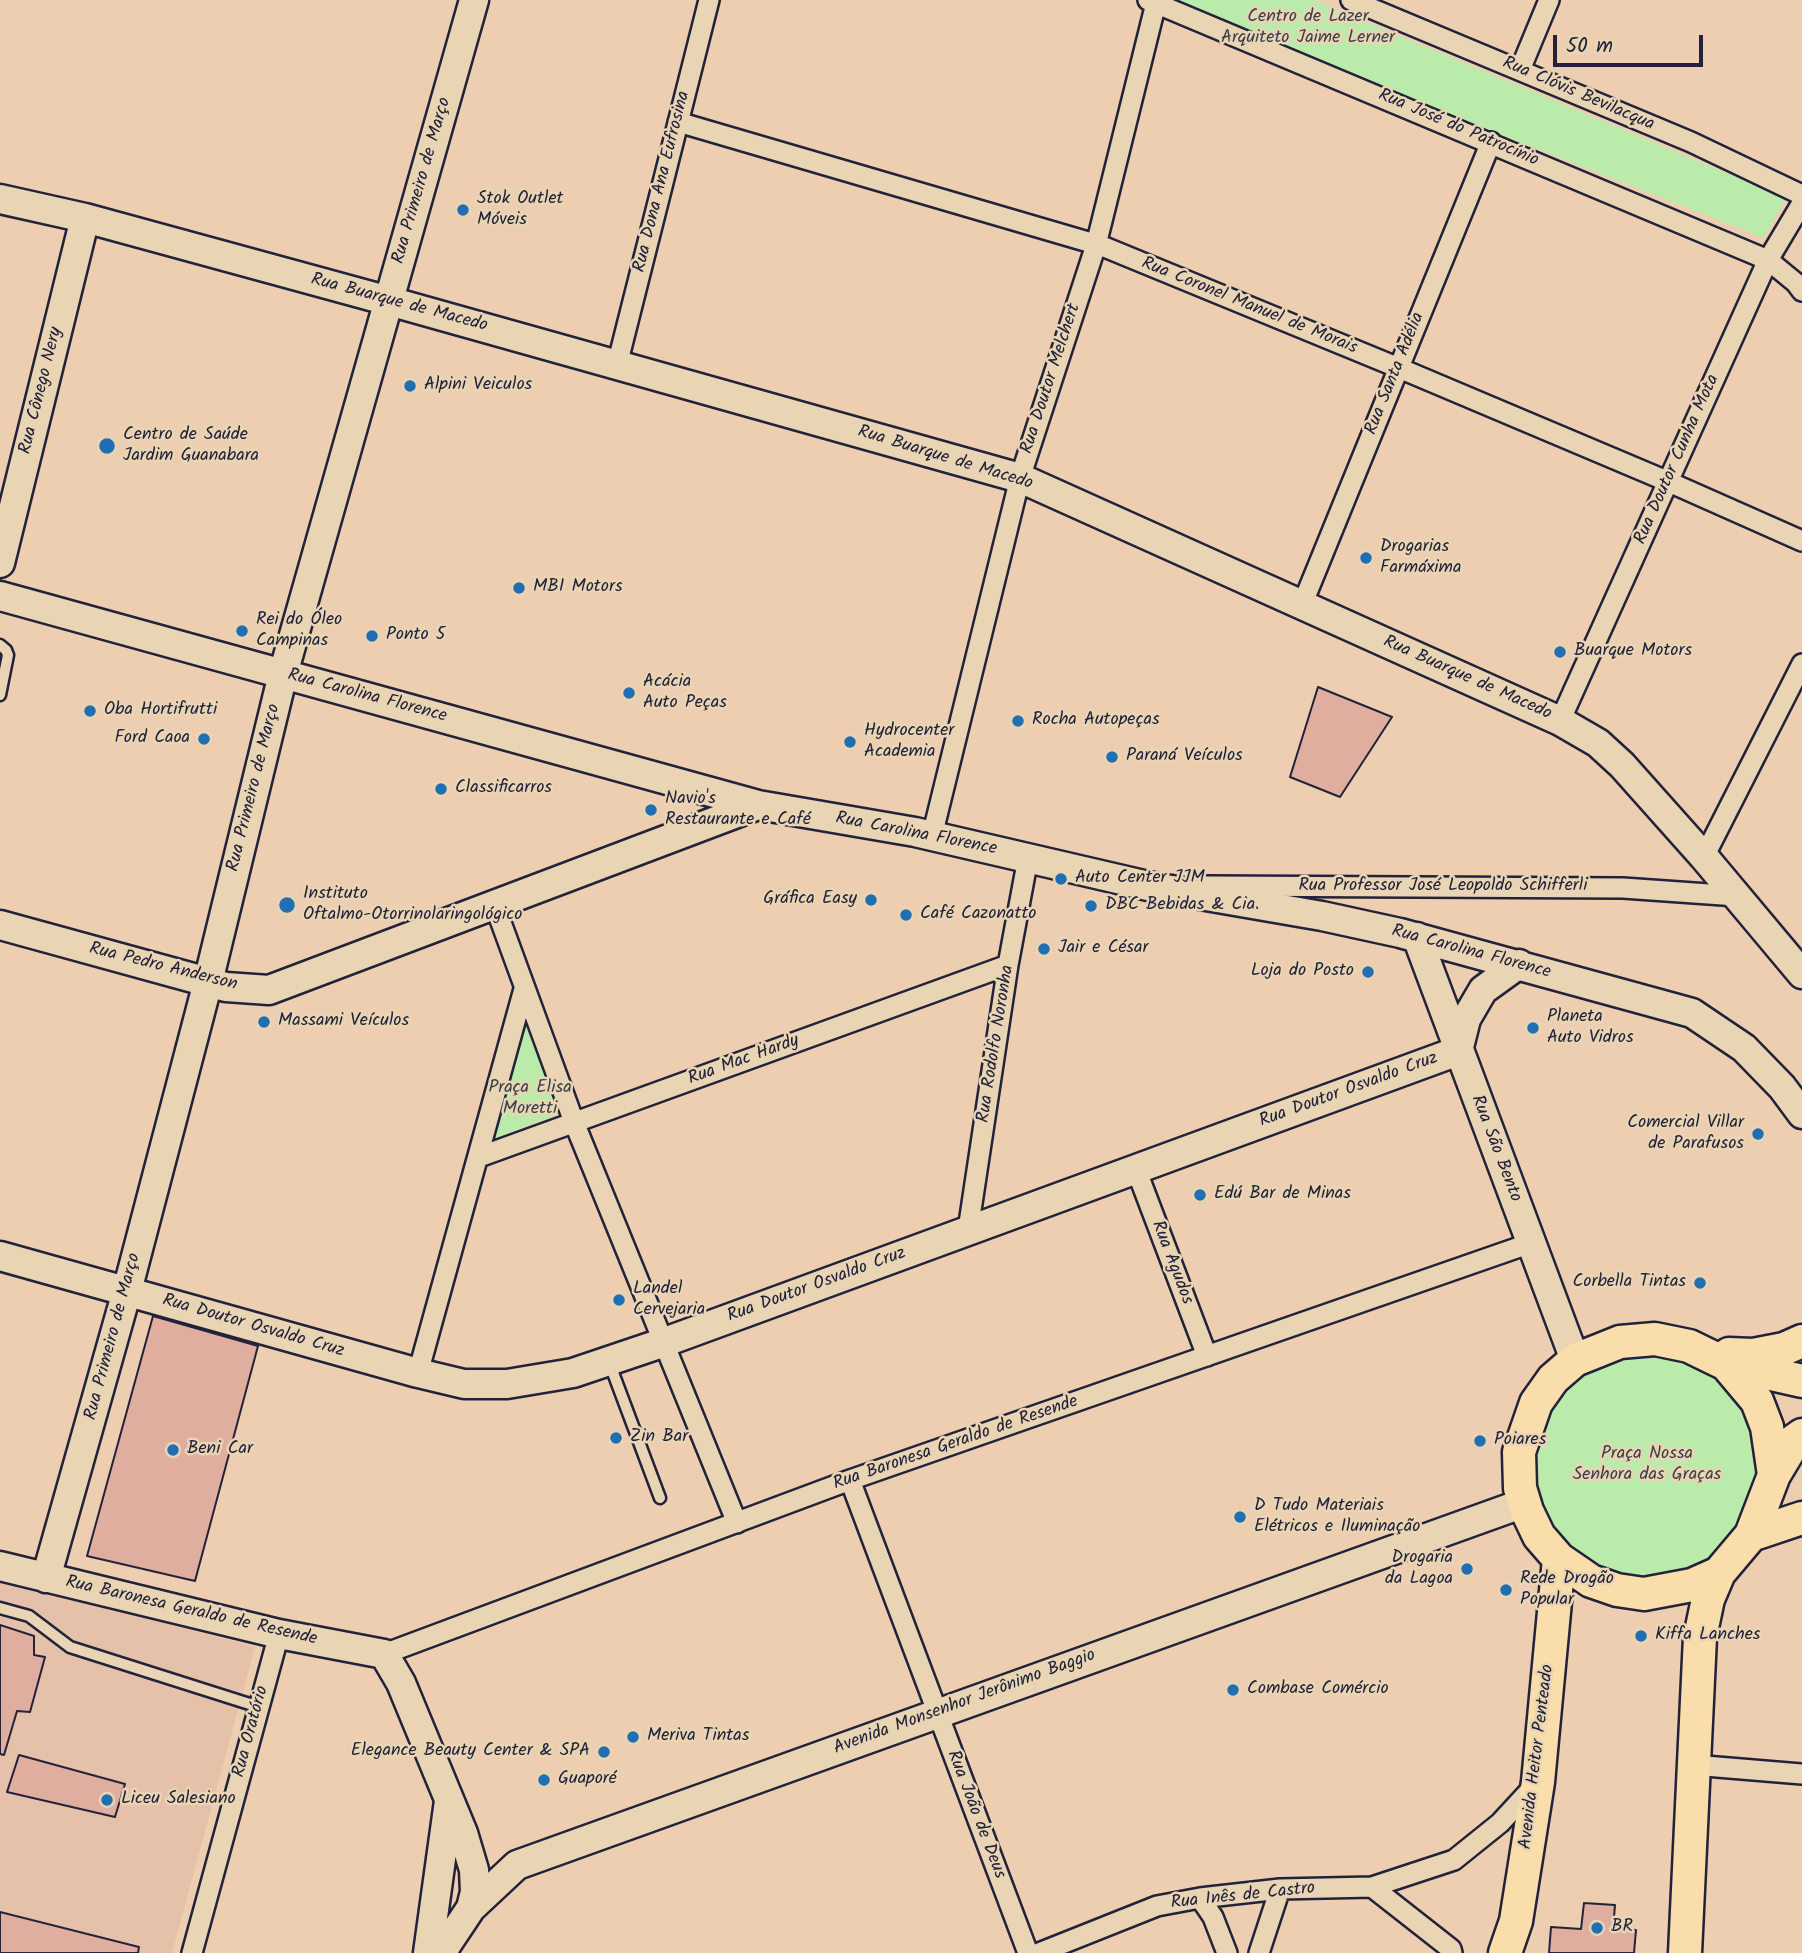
<!DOCTYPE html>
<html>
<head>
<meta charset="utf-8">
<style>
	body { margin:0 }
	#map { position:relative; width:1802px; height:1953px; overflow:hidden; background:#edceb0; font-family:Kalam,sans-serif }
	canvas { display:block }
	.scale { position:absolute; left:1553px; top:35px; width:150px; height:32px; box-sizing:border-box; border:4px solid #22223b; border-top:0; padding-left:9px; font-size:21px; line-height:24px; white-space:nowrap; color:#22223b; -webkit-text-stroke:5px #e9d5b3; paint-order:stroke }
</style>
</head>
<body>
<div id="map">
<canvas width="1802" height="1953"></canvas>
<div class="scale">50 m</div>
</div>
<script>
const ctx = document.querySelector('canvas').getContext('2d');
ctx.lineJoin = 'round';
function fillPath(path, color) {
  ctx.fillStyle = color;
  ctx.fill(path, 'evenodd');
}
function shape(rows) {
  const path = new Path2D();
  for (const r of rows) {
    if (r.length === 3) {
      path.moveTo(r[0] + r[2], r[1]);
      path.arc(r[0], r[1], r[2], 0, 2 * Math.PI);
      continue;
    }
    path.moveTo(r[0], r[1]);
    for (let i = 2; i < r.length; i += 2) path.lineTo(r[i], r[i + 1]);
  }
  return path;
}
function trace(path, color, width, dash) {
  ctx.strokeStyle = color;
  ctx.lineWidth = width;
  ctx.lineCap = dash ? 'butt' : 'round';
  ctx.setLineDash(dash || []);
  ctx.stroke(path);
}
function label(font, color, halo, rows, align = 'center') {
  ctx.font = font + ' Kalam,sans-serif';
  ctx.lineWidth = 5;
  ctx.setLineDash([]);
  ctx.textBaseline = 'middle';
  ctx.strokeStyle = halo;
  ctx.fillStyle = color;
  for (const [text, x, y, turn = 0] of rows) {
    ctx.save();
    ctx.translate(x, y);
    ctx.rotate((+turn || 0) * Math.PI / 180);
    ctx.textAlign = isNaN(turn) ? turn : align;
    if (halo) ctx.strokeText(text, 0, 0);
    ctx.fillText(text, 0, 0);
    ctx.restore();
  }
}
fillPath(shape([
	[0,1579,255,1647,172,1953,0,1953]
]), '#e5c1a9');
fillPath(shape([
	[1158,0,1314,0,1786,198,1764,238],
	[527,1020,561,1113,494,1139],
	[1647,1466,110]
]), '#baebab');
const building = shape([
	[1318,687,1392,717,1340,797,1290,777,1318,687],
	[153,1316,258,1346,195,1581,87,1556,153,1316],
	[0,1625,34,1636,34,1655,45,1657,30,1712,17,1711,4,1755,0,1754,0,1625],
	[19,1755,125,1784,115,1817,7,1792,19,1755],
	[1584,1903,1615,1905,1613,1929,1636,1930,1634,1953,1549,1953,1551,1927,1581,1929,1584,1903],
	[0,1912,139,1947,138,1953,0,1953,0,1912]
]);
fillPath(building, '#e0ae9f');
trace(building, '#22223b', 2);
const lane = shape([
	[0,645,6,650,8,655,0,695],
	[609,1362,660,1498],
	[0,1608,29,1616,70,1647,259,1707]
]);
const street = shape([
	[1148,0,1768,260,1796,283,1802,291],
	[1351,0,1691,142,1802,195],
	[1520,70,1549,0],
	[678,122,1102,246,1399,368,1669,482,1802,541],
	[617,365,709,0],
	[1302,605,1491,142],
	[1560,721,1768,260,1802,203],
	[932,836,1020,478,1096,245,1156,3],
	[1704,857,1802,664],
	[1205,886,1623,888,1737,896],
	[495,906,574,1122,737,1523],
	[479,1157,1008,965],
	[1136,1169,1207,1356],
	[968,1230,1008,965,1028,858],
	[418,1373,524,989],
	[850,1480,1028,1953],
	[384,1654,850,1480,1531,1243],
	[1693,1765,1802,1774],
	[1372,1887,1451,1949,1452,1953],
	[1200,1898,1213,1917,1227,1953],
	[192,1953,279,1634],
	[1039,1953,1157,1906,1200,1898,1280,1889,1372,1887,1454,1860,1500,1823,1536,1784],
	[1259,1953,1280,1889]
]);
const secondary = shape([
	[0,199,85,218,389,301,1020,478,1560,721,1598,743,1622,765,1704,857,1802,974],
	[0,563,85,218],
	[0,596,758,805,915,832,1148,886,1322,916,1400,933,1692,1013,1744,1048,1782,1087,1802,1114],
	[0,925,226,987,269,990,758,805],
	[1417,937,1575,1360],
	[1458,1051,1466,1019,1483,990,1519,964],
	[0,1256,418,1373,464,1384,507,1384,573,1373,665,1342,1458,1051],
	[0,1566,279,1634,384,1654,401,1683,463,1833,474,1870,475,1892,471,1908],
	[46,1578,127,1291,208,982,283,674,474,0],
	[428,1953,449,1801],
	[441,1953,471,1908,517,1865,1524,1503]
]);
const primary = shape([
	[1729,1354,1753,1355,1784,1349,1802,1341],
	[1726,1364,1757,1401,1767,1427,1774,1475],
	[1802,1381,1726,1364,1689,1346,1655,1339,1620,1342,1575,1360,1553,1379,1536,1403,1519,1452,1520,1488,1527,1511,1539,1536,1559,1559,1591,1581,1617,1590,1644,1594,1692,1585,1719,1573,1751,1535,1774,1475,1795,1440,1802,1435],
	[1751,1535,1802,1518],
	[1505,1953,1516,1921,1538,1782,1559,1559],
	[1685,1953,1700,1637,1708,1599,1719,1573]
]);
trace(lane, '#22223b', 15);
trace(street, '#22223b', 24);
trace(secondary, '#22223b', 33);
trace(primary, '#22223b', 37);
trace(lane, '#e9d5b3', 10);
trace(street, '#e9d5b3', 19);
trace(secondary, '#e9d5b3', 28);
trace(primary, '#f9ddab', 32);
for (const [x, y, r, color] of [
	[463,210,7,"#1f6fb2"],
	[410,386,7,"#1f6fb2"],
	[107,446,9,"#1f6fb2"],
	[1366,558,7,"#1f6fb2"],
	[519,588,7,"#1f6fb2"],
	[242,631,7,"#1f6fb2"],
	[372,636,7,"#1f6fb2"],
	[1560,652,7,"#1f6fb2"],
	[629,693,7,"#1f6fb2"],
	[90,711,7,"#1f6fb2"],
	[1018,721,7,"#1f6fb2"],
	[204,739,7,"#1f6fb2"],
	[850,742,7,"#1f6fb2"],
	[1112,757,7,"#1f6fb2"],
	[441,789,7,"#1f6fb2"],
	[651,810,7,"#1f6fb2"],
	[1061,879,7,"#1f6fb2"],
	[871,900,7,"#1f6fb2"],
	[287,905,9,"#1f6fb2"],
	[1091,906,7,"#1f6fb2"],
	[906,915,7,"#1f6fb2"],
	[1044,949,7,"#1f6fb2"],
	[1368,972,7,"#1f6fb2"],
	[264,1022,7,"#1f6fb2"],
	[1533,1028,7,"#1f6fb2"],
	[1758,1134,7,"#1f6fb2"],
	[1200,1195,7,"#1f6fb2"],
	[1700,1283,7,"#1f6fb2"],
	[619,1300,7,"#1f6fb2"],
	[616,1438,7,"#1f6fb2"],
	[1480,1441,7,"#1f6fb2"],
	[173,1450,7,"#1f6fb2"],
	[1240,1517,7,"#1f6fb2"],
	[1467,1569,7,"#1f6fb2"],
	[1506,1590,7,"#1f6fb2"],
	[1641,1636,7,"#1f6fb2"],
	[1233,1690,7,"#1f6fb2"],
	[633,1737,7,"#1f6fb2"],
	[604,1752,7,"#1f6fb2"],
	[544,1780,7,"#1f6fb2"],
	[107,1800,7,"#1f6fb2"],
	[1597,1928,7,"#1f6fb2"]
]) {
  const dot = new Path2D();
  dot.arc(x, y, r, 0, 2 * Math.PI);
  ctx.fillStyle = color;
  ctx.fill(dot);
  trace(dot, '#e9d5b3', 2.5);
}
label('18px', '#39404c', '#e9d5b3', [
	["Centro de Lazer",1308,18],
	["Arquiteto Jaime Lerner",1308,39],
	["Praça Elisa",530,1089],
	["Moretti",530,1110],
	["Praça Nossa",1647,1455],
	["Senhora das Graças",1647,1476]
]);
label('18px', '#22223b', '#e9d5b3', [
	["Rua Clóvis Bevilacqua",1578,95,23],
	["Rua José do Patrocínio",1458,129,23],
	["Rua Primeiro de Março",423,181,-74],
	["Rua Dona Ana Eufrosina",663,182,-76],
	["Rua Buarque de Macedo",399,304,15],
	["Rua Coronel Manuel de Morais",1249,307,22],
	["Rua Santa Adélia",1396,374,-68],
	["Rua Doutor Melchert",1052,379,-72],
	["Rua Cônego Nery",42,391,-76],
	["Rua Buarque de Macedo",945,459,17],
	["Rua Doutor Cunha Mota",1678,460,-66],
	["Rua Buarque de Macedo",1467,679,24],
	["Rua Carolina Florence",367,697,15],
	["Rua Primeiro de Março",255,788,-76],
	["Rua Carolina Florence",916,835,11],
	["Rua Professor José Leopoldo Schifferli",1443,887],
	["Rua Carolina Florence",1471,953,15],
	["Rua Pedro Anderson",163,968,14],
	["Rua Rodolfo Noronha",997,1044,-81],
	["Rua Mac Hardy",744,1061,-20],
	["Rua Doutor Osvaldo Cruz",1349,1091,-20],
	["Rua São Bento",1495,1149,69],
	["Rua Agudos",1171,1263,69],
	["Rua Doutor Osvaldo Cruz",817,1286,-20],
	["Rua Doutor Osvaldo Cruz",253,1327,16],
	["Rua Primeiro de Março",114,1337,-75],
	["Rua Baronesa Geraldo de Resende",956,1444,-19],
	["Rua Baronesa Geraldo de Resende",191,1612,13],
	["Avenida Monsenhor Jerônimo Baggio",965,1703,-20],
	["Rua Oratório",252,1732,-75],
	["Avenida Heitor Penteado",1538,1757,-83],
	["Rua João de Deus",975,1815,69],
	["Rua Inês de Castro",1243,1897,-6]
]);
label('18px', '#22223b', '#e9d5b3', [
	["Stok Outlet",477,200],
	["Móveis",477,221],
	["Alpini Veiculos",424,386],
	["Centro de Saúde",123,436],
	["Jardim Guanabara",123,457],
	["Drogarias",1380,548],
	["Farmáxima",1380,569],
	["MBI Motors",533,588],
	["Rei do Óleo",256,621],
	["Campinas",256,642],
	["Ponto 5",386,636],
	["Buarque Motors",1574,652],
	["Acácia",643,683],
	["Auto Peças",643,704],
	["Oba Hortifrutti",104,711],
	["Rocha Autopeças",1032,721],
	["Hydrocenter",864,732],
	["Academia",864,753],
	["Ford Caoa",190,739,"right"],
	["Paraná Veículos",1126,757],
	["Classificarros",455,789],
	["Navio's",665,800],
	["Restaurante e Café",665,821],
	["Auto Center JJM",1075,879],
	["Instituto",303,895],
	["Oftalmo-Otorrinolaringológico",303,916],
	["Gráfica Easy",857,900,"right"],
	["DBC Bebidas & Cia.",1105,906],
	["Café Cazonatto",920,915],
	["Jair e César",1058,949],
	["Loja do Posto",1354,972,"right"],
	["Planeta",1547,1018],
	["Auto Vidros",1547,1039],
	["Massami Veículos",278,1022],
	["Comercial Villar",1744,1124,"right"],
	["de Parafusos",1744,1145,"right"],
	["Edú Bar de Minas",1214,1195],
	["Corbella Tintas",1686,1283,"right"],
	["Landel",633,1290],
	["Cervejaria",633,1311],
	["Zin Bar",630,1438],
	["Poiares",1494,1441],
	["Beni Car",187,1450],
	["D Tudo Materiais",1254,1507],
	["Elétricos e Iluminação",1254,1528],
	["Drogaria",1453,1559,"right"],
	["da Lagoa",1453,1580,"right"],
	["Rede Drogão",1520,1580],
	["Popular",1520,1601],
	["Kiffa Lanches",1655,1636],
	["Combase Comércio",1247,1690],
	["Meriva Tintas",647,1737],
	["Elegance Beauty Center & SPA",590,1752,"right"],
	["Guaporé",558,1780],
	["Liceu Salesiano",121,1800],
	["BR",1611,1928]
], 'left');
</script>
</body>
</html>
